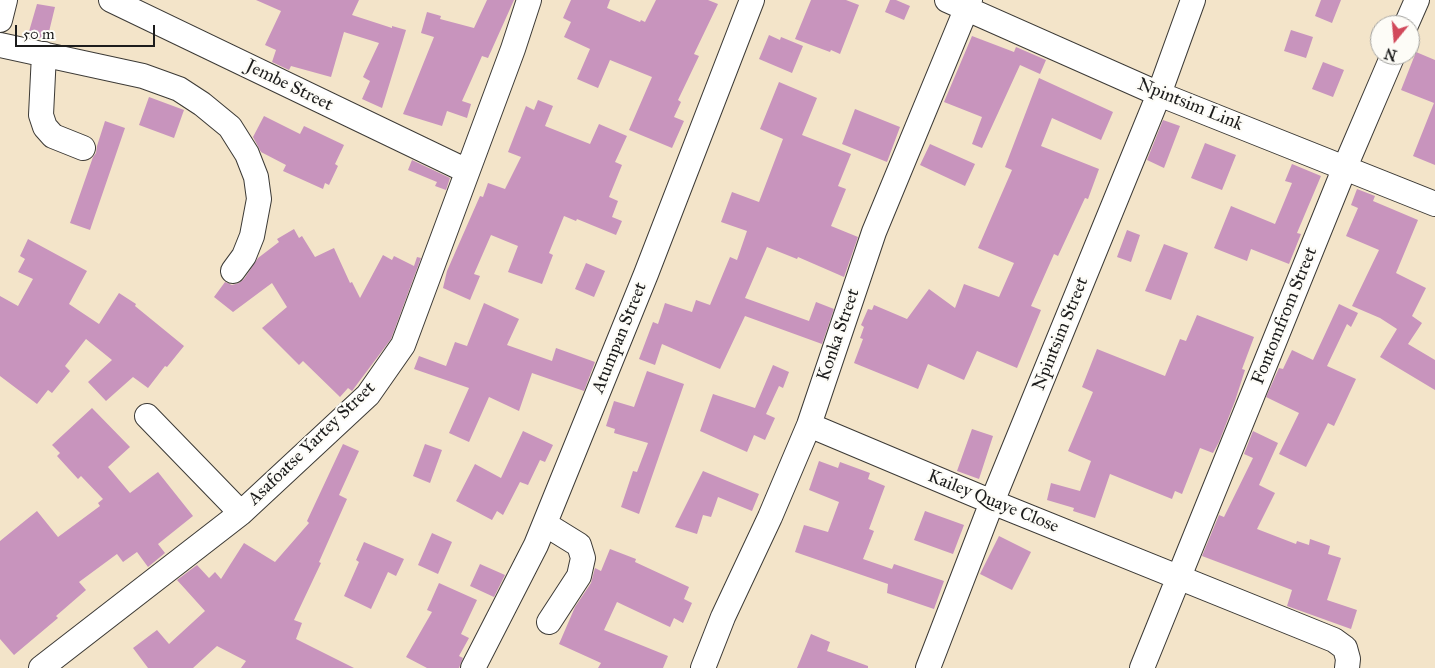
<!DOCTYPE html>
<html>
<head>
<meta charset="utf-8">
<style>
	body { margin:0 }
	#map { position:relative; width:1435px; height:668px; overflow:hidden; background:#f3e4c9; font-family:"IM FELL Great Primer",serif }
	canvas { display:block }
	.north { position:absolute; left:1370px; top:15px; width:50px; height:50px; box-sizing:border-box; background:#fdfcf7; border:1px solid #a3a29f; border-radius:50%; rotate:197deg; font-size:14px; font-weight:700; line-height:20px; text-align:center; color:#1c1c1c }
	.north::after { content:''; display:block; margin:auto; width:18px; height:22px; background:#d1495b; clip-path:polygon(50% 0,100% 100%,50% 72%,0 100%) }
	.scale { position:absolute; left:15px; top:25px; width:140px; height:22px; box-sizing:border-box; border:2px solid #1c1c1c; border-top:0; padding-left:6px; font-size:15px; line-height:18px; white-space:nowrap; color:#1c1c1c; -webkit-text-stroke:4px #fdfcf7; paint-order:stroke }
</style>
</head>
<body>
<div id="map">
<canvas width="1435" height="668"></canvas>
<div class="north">N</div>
<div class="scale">50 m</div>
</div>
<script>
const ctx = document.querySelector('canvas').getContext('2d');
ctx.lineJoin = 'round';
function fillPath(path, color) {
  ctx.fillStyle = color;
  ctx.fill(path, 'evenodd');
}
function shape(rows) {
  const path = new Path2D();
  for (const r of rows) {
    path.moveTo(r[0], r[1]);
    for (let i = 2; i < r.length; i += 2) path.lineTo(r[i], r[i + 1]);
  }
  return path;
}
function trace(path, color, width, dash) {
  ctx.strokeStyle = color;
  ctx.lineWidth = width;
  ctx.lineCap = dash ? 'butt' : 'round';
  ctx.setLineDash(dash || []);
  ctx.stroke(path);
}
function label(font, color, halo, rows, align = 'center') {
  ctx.font = font + ' "IM FELL Great Primer",serif';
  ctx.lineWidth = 4.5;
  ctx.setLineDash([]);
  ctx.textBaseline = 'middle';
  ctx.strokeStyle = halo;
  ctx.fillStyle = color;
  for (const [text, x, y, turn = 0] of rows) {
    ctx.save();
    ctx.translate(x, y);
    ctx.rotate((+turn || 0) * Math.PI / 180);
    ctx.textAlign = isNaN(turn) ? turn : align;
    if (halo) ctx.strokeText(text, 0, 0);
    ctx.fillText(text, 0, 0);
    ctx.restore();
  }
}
fillPath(shape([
	[256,0,359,0,352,15,392,28,392,26,406,30,382,108,362,99,370,81,363,77,379,43,344,32,331,77,291,66,289,70,272,62,276,50,265,45,281,11],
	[487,0,514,0,488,58,482,56,462,101,471,104,467,118,447,111,442,126,403,114,434,37,421,33,427,12,441,16,440,19,474,28],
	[571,0,610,0,607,8,640,22,641,20,645,22,656,0,708,0,718,4,694,54,699,56,678,100,681,102,674,117,684,121,672,148,629,130,652,77,610,60,598,88,577,79,590,49,564,37,571,22,563,18],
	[811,0,846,0,859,5,840,54,831,50,830,52,795,39],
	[890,0,896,0,910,6,904,20,885,12],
	[1321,0,1341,0,1332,23,1315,16],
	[37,4,55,7,47,40,28,35],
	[1291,30,1313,37,1306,58,1284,51],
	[769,35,780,40,781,37,803,46,792,73,759,59],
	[972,36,1014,52,1016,47,1046,60,1040,74,1020,65,982,148,972,144,982,117,944,102],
	[1416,52,1435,60,1435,165,1413,156,1434,103,1401,90],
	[1323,62,1344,70,1333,97,1312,89],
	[1039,78,1113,112,1101,140,1052,118,1041,146,1099,169,1088,199,1085,198,1058,256,1054,254,1031,306,1041,310,1017,368,977,351,964,380,928,364,918,389,854,363,863,339,860,338,864,327,861,325,868,309,872,310,874,305,907,319,929,289,955,308,964,284,999,297,1014,263,978,248,1012,170,1005,167],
	[779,82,817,98,802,135,851,154,838,186,846,189,831,226,858,237,844,277,798,257,797,259,767,247,745,298,809,321,816,302,834,309,822,344,745,316,720,369,662,344,655,365,639,359,653,322,658,324,665,303,692,312,696,300,710,305,730,257,737,260,747,231,721,222,732,192,759,202,783,139,760,129],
	[149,97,184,110,174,138,139,125],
	[538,100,553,106,545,126,590,144,599,124,627,136,615,162,622,165,609,197,618,201,612,217,622,221,616,235,577,219,576,221,564,216,549,253,553,255,542,284,508,272,518,246,491,235,474,274,480,276,470,300,443,288,447,271,480,196,483,197,488,183,505,189,521,157,508,152,526,106,534,110],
	[855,109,900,127,887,162,842,144],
	[264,116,300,134,304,126,344,145,335,164,338,166,329,185,325,183,323,189,283,171,286,165,261,152,253,137],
	[1163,120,1180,126,1164,168,1147,160],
	[105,121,125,128,90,230,70,223,93,157,96,153,97,146],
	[1205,143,1236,155,1222,190,1191,178],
	[930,144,975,164,965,186,920,165],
	[412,160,450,178,446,190,435,186,437,182,408,170],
	[1292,164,1321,176,1297,233,1301,234,1289,264,1251,249,1247,261,1214,248,1231,206,1275,224,1292,183,1285,181],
	[1357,189,1375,196,1373,201,1418,220,1396,273,1426,288,1412,316,1422,323,1408,344,1435,360,1435,390,1380,357,1397,329,1380,318,1352,306,1379,250,1346,236,1358,208,1351,205],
	[294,229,299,238,302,236,315,257,334,248,350,283,352,282,360,298,383,255,392,260,394,256,414,266,417,257,421,258,391,339,352,391,348,388,340,397,303,361,299,365,262,328,287,307,272,283,233,312,214,297,225,282,232,285,239,283,244,279,258,258,279,242,277,239],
	[1127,230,1140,235,1131,262,1117,257],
	[28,239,87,271,69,304,99,324,119,293,136,304,135,306,184,346,167,367,165,366,148,388,133,377,106,401,88,382,112,360,86,339,65,366,70,371,52,393,48,390,37,404,0,376,0,296,18,306,33,279,18,272,25,259,20,256],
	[1164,244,1188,253,1171,300,1145,291],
	[586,263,605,271,594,297,575,289],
	[484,303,519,319,507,345,552,361,556,348,595,362,584,391,532,373,519,411,489,397,469,442,449,433,469,388,414,369,419,356,446,366,455,342,467,346],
	[1339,304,1358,313,1351,327,1347,324,1327,366,1356,379,1334,426,1328,423,1306,467,1279,454,1299,413,1266,397,1279,368,1283,369,1292,350,1313,360],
	[1197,315,1254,337,1242,369,1245,370,1235,401,1219,442,1213,453,1200,448,1182,494,1175,491,1172,499,1110,474,1095,518,1073,511,1074,508,1047,500,1051,483,1080,491,1091,461,1068,451,1093,392,1082,387,1097,349,1165,376,1180,339,1186,341],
	[773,365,789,372,783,388,779,386,766,414,775,418,765,440,754,435,747,452,700,431,713,394,755,408],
	[647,371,684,384,639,514,621,507,633,471,637,472,648,443,614,433,615,429,606,426,614,401,634,407],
	[92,408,130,447,108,467,130,493,158,472,193,516,158,544,165,553,148,567,137,552,123,562,117,554,79,582,86,590,56,616,58,618,14,655,0,639,0,541,37,511,58,537,100,506,98,503,103,499,81,476,78,479,57,456,60,453,52,445],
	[972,429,993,436,979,479,957,471],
	[523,431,553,445,545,462,540,460,528,485,520,482,503,515,497,511,492,520,456,501,475,464,501,478],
	[1253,431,1278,443,1259,485,1275,493,1257,529,1296,544,1297,541,1309,545,1310,539,1330,546,1328,554,1341,558,1327,600,1357,610,1351,629,1287,606,1292,590,1202,556,1219,515,1224,517,1253,458,1244,454],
	[343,444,359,451,339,495,347,499,319,562,321,563,294,620,302,623,296,639,354,668,241,668,246,661,217,646,193,668,148,668,133,648,157,630,169,644,205,611,177,580,197,565,209,578,215,572,221,579,244,543,275,562,309,523,307,521],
	[425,444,442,450,430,483,413,476],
	[819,461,838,468,840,462,870,473,868,479,885,486,869,529,874,531,863,559,892,569,894,564,944,581,934,609,887,593,888,584,795,552,804,525,828,532,839,502,809,490],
	[703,471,759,494,752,511,718,497,711,517,703,515,697,534,675,527],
	[925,511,964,525,953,554,914,540],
	[432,533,452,542,438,574,418,565],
	[999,536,1031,552,1012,590,980,574],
	[364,542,404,559,396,576,388,572,371,609,344,596,359,562,356,560],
	[610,549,636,559,635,562,689,587,684,599,692,603,683,623,674,618,670,627,617,602,604,630,668,656,663,668,598,668,601,663,559,644,575,607,591,583,595,568,601,571],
	[480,564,505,575,494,597,470,586],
	[439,583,477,600,461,634,469,638,459,656,463,658,459,668,427,668,406,657,432,612,427,610],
	[811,634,830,642,827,651,868,666,868,668,797,668]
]), '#c894bd');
const minor = shape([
	[111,0,467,171],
	[947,0,1159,94,1435,204],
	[0,20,5,0],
	[1406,25,1417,0],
	[0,45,143,76,179,89,202,104,230,127,247,154,256,177,259,199,252,236,244,256,233,271],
	[44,54,41,115,45,127,53,136,83,148],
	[147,416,241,513],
	[809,425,992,502,1334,640,1345,648,1348,659,1347,668],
	[545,524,579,545,583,558,579,576,549,622],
	[41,668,241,513,368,395,403,345,513,49,529,0],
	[473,668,536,545,646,274,752,0],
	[703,668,723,617,770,517,809,425,874,232,970,0],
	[928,668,992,502,1159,94,1193,0],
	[1142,668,1345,167,1393,55]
]);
trace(minor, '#3c3a36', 26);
trace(minor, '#fff', 24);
label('18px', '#1c1c1c', '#fdfcf7', [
	["Jembe Street",289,86,26],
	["Npintsim Link",1190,105,22],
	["Fontomfrom Street",1285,316,-68],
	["Npintsim Street",1061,334,-68],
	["Konka Street",839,335,-71],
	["Atumpan Street",620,338,-68],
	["Asafoatse Yartey Street",312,444,-44],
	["Kailey Quaye Close",993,502,22]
]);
</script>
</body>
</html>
